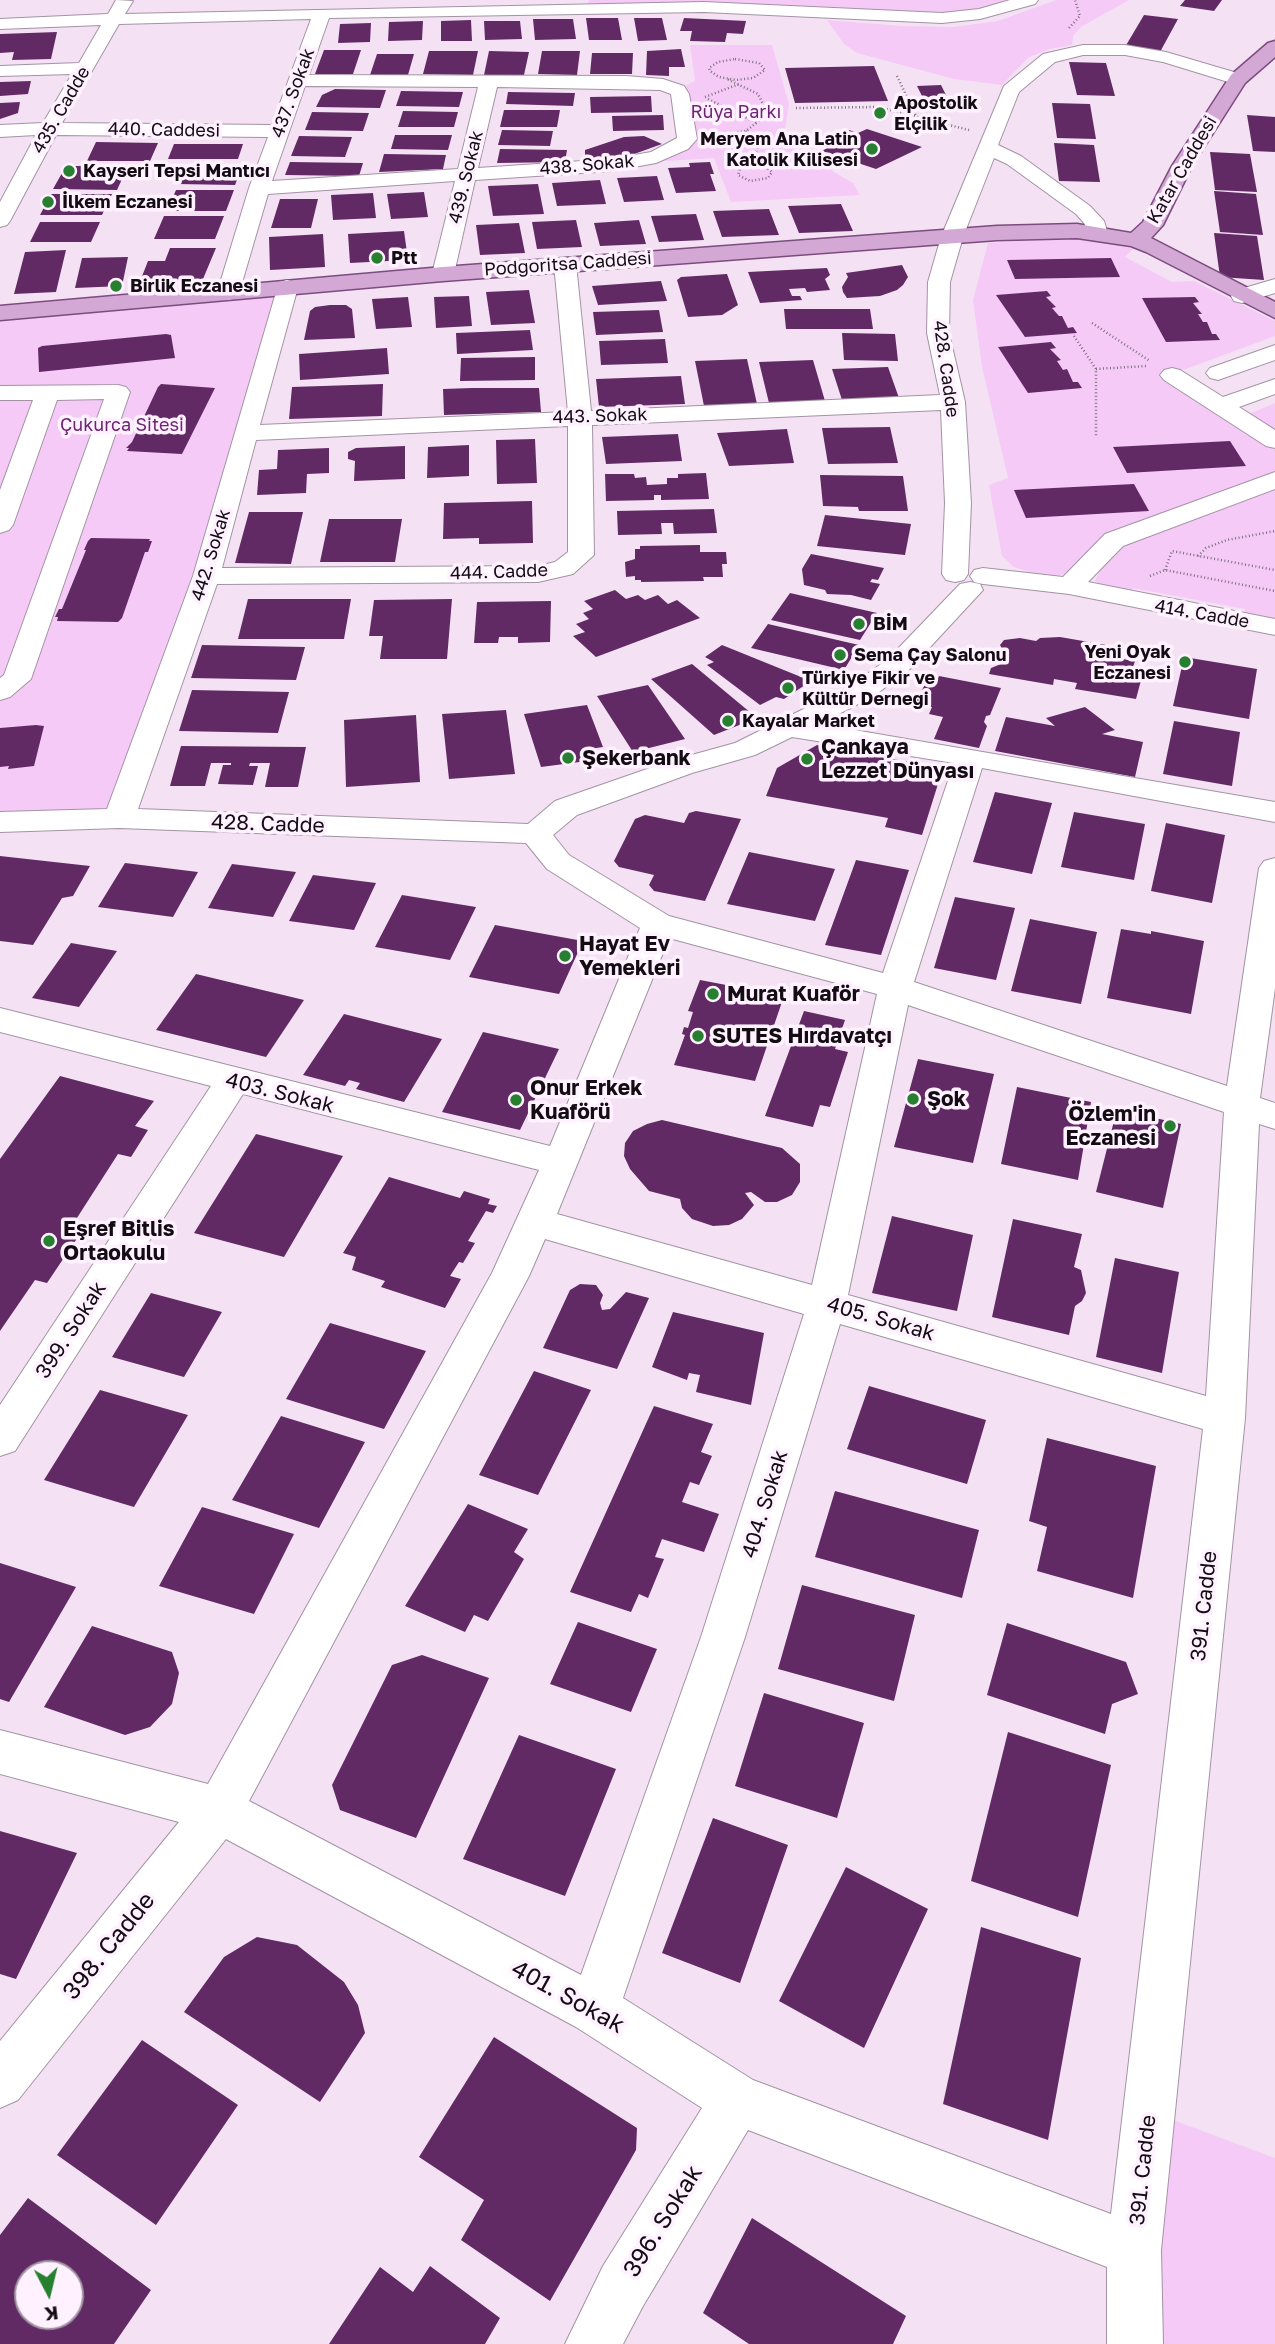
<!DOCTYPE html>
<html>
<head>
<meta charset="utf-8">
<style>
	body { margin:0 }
	#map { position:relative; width:1275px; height:2344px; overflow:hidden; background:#f4e2f4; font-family:"Golos Text",sans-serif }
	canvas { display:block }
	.north { position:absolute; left:14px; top:2260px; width:70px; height:70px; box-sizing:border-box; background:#fff1ff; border:2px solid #a196a1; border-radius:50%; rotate:173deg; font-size:19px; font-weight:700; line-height:28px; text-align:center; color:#130d13 }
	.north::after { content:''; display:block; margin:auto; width:24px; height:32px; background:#268030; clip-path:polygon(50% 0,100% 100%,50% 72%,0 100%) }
</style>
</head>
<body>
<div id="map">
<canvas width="1275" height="2344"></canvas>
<div class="north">K</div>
</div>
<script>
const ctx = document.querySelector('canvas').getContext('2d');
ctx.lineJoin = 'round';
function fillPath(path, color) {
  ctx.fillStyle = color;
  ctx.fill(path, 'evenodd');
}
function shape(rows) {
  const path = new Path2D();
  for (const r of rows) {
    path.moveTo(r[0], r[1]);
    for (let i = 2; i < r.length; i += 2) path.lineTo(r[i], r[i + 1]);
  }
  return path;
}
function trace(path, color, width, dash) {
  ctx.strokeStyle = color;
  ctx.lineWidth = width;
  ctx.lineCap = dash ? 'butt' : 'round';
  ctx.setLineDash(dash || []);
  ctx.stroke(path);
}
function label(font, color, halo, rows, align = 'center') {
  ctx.font = font + ' "Golos Text",sans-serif';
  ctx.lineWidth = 7;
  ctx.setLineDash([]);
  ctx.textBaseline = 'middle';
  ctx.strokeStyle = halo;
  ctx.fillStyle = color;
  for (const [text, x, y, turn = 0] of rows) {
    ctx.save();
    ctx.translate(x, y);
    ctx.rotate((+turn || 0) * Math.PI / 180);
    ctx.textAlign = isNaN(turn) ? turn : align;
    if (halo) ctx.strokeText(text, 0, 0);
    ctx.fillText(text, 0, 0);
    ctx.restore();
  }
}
fillPath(shape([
	[589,0,1029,0,980,14,586,8],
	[1056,0,1129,0,1081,27,1073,36,1072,45,1050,49,1029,57,1002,85,954,79,857,53,844,44,827,20,901,26,954,27,998,21],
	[690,45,772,45,789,104,783,142,853,183,860,195,731,202,714,158,666,161,656,157,681,145,677,90,695,81],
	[1062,238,1117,242,1133,249,1125,257,1172,282,1194,281,1275,321,1275,336,1167,376,1232,421,1275,403,1275,627,1243,621,1245,609,1133,588,1129,600,1095,581,1113,542,1068,573,1048,578,1014,567,1002,556,989,485,1008,478,982,367,973,300,988,243],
	[287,287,119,818,0,822,0,313],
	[1149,2111,1275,2158,1275,2344,1164,2344,1135,2337]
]), '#f5caf7');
fillPath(shape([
	[1185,0,1222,0,1214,11,1180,6],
	[1144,15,1178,19,1160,52,1125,47],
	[586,18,618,18,622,40,589,40],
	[634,18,662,18,667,40,638,41],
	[684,18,746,21,743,34,727,33,725,42,690,41,692,31,680,31],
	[533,19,573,19,576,39,535,40],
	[471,20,472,41,441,41,441,21],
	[423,21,422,40,388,41,389,22],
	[484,21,520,21,522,39,485,40],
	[371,23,370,42,338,43,340,24],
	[57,32,51,59,12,60,14,52,0,53,0,34],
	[681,49,685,67,669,67,669,76,646,75,647,51],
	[324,50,361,50,353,74,315,74],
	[429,51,478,51,473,75,423,74],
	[489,51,529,52,524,75,484,75],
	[542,51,580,51,577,75,538,74],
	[592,53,633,53,632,74,590,74],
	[377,54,414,54,408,75,370,75],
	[1069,62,1106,63,1115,96,1077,95],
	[874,66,888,101,795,103,785,68],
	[31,81,28,94,0,96,0,82],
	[941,85,953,109,929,110,917,86],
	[335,89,386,90,380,108,316,107,322,95],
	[401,91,463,92,459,107,396,106],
	[508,92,575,93,573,106,506,104],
	[651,96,652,112,591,113,590,97],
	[20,102,18,113,0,119,0,103],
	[1052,103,1090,104,1096,139,1057,138],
	[504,110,560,110,557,127,500,127],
	[403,111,458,112,454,127,398,127],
	[312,112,369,113,363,131,305,130],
	[663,115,664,130,613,131,612,116],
	[1247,115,1275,117,1275,152,1253,151],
	[846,129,858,133,867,129,922,147,876,169,822,151,831,146,819,142],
	[502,130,553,131,550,146,498,145],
	[395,135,452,135,448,150,391,149],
	[299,136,352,137,345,157,291,156],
	[644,136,662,144,623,158,597,160,585,155,585,150,624,137],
	[96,142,158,143,150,161,87,161],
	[1054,143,1094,145,1100,182,1059,181],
	[174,144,243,144,238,159,168,159],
	[500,149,567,150,565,162,497,163],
	[1210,152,1250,154,1257,192,1215,190],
	[384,154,446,155,443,169,379,172],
	[290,162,363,163,359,176,285,175],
	[710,162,714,174,710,174,716,191,676,193,668,168,690,167,689,163],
	[66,166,128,166,117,190,53,189],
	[184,167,242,167,235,185,177,184],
	[657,176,664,200,624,202,617,178],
	[600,180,606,204,557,206,552,183],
	[538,184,544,214,493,216,488,186],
	[176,190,234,190,226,211,167,211],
	[1214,191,1256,194,1263,235,1220,232],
	[424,192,428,217,391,219,387,194],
	[373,193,376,218,333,220,331,195],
	[51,194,112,194,102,215,40,215],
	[280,199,318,199,311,228,271,228],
	[841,204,853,231,799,233,788,206],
	[769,209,779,235,722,237,713,211],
	[696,214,704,240,659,242,651,216],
	[164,216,224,216,215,239,154,239],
	[576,220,582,247,537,249,532,222],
	[639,220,646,244,600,246,594,223],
	[40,222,100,222,91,242,30,242],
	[519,223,525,253,480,255,476,225],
	[404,231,408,260,350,263,348,234],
	[1214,233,1257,236,1264,280,1220,277],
	[323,234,325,267,270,270,269,237],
	[170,248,216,248,203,279,139,284,148,261,165,261],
	[66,250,56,292,14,294,25,252],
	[128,257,122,286,75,288,82,258],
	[1111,258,1120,277,1015,279,1007,260],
	[902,265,908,277,903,285,897,290,880,296,847,298,843,292,842,287,848,277,846,273],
	[827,268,830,275,825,279,830,290,807,292,805,288,789,289,792,296,800,296,802,300,760,303,748,272],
	[727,274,738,305,722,315,688,317,677,280,681,277],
	[661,281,667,301,598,305,592,286],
	[529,290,535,323,491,325,486,292],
	[1047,291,1051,296,1046,297,1056,307,1052,308,1059,316,1062,316,1068,328,1073,327,1077,333,1025,337,996,295],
	[469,296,472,326,436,328,434,297],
	[408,297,412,327,376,329,372,299],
	[1195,297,1199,302,1193,303,1202,314,1198,314,1203,322,1207,322,1212,334,1216,334,1220,340,1166,342,1142,298],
	[330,305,346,305,352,309,355,338,304,340,310,311,315,307],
	[784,309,870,309,873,329,786,329],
	[659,310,663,332,596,335,593,312],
	[530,330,533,350,457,354,456,333],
	[842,333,895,334,898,361,844,360],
	[166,334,171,335,175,358,39,372,38,348,42,346],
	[665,339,668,363,601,365,599,341],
	[1051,342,1056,348,1050,349,1061,360,1057,361,1063,370,1067,369,1073,382,1078,382,1082,388,1028,393,998,347],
	[387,348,389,374,300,380,299,354],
	[535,357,535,380,460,381,461,358],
	[747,359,757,404,704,406,695,361],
	[813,360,825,401,769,403,759,362],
	[888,367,899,398,842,400,832,369],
	[681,376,685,404,599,407,596,379],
	[161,384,215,388,182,454,127,451,129,448,126,448,132,442,158,387],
	[383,384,382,416,289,419,292,387],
	[472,388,539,388,541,412,444,415,443,389],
	[890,427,898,463,828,464,822,428],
	[787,429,794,463,729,466,717,433],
	[678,434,682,461,606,464,602,437],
	[535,439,537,483,497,484,496,440],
	[1230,441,1246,466,1127,473,1113,447],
	[469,445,469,476,427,478,428,447],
	[405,446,405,479,354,481,355,461,348,459,348,452,356,448],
	[329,448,329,473,307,474,306,493,257,495,259,470,277,469,278,450],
	[706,473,709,499,661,500,661,495,654,495,654,500,606,501,605,474,634,474,635,478,646,477,647,485,667,484,667,478,678,478,678,474],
	[820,475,903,476,908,511,859,511,858,507,823,506],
	[1134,484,1149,511,1026,518,1014,490],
	[532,501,533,543,479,544,479,538,443,539,444,503],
	[714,509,717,533,674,534,673,523,661,523,662,534,618,535,617,511],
	[249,512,303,512,291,564,235,563],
	[825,515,911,524,905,555,817,546],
	[329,519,402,519,395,562,320,562],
	[91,538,150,539,149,541,152,541,148,552,145,552,122,618,118,622,57,621,58,617,55,617,59,609,62,609,86,550,84,550,88,541],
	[700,545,700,552,726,552,727,564,722,564,723,577,703,577,704,581,641,582,641,580,635,580,635,576,626,577,625,562,635,559,635,549,640,549,640,546],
	[811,554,884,568,878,580,872,579,870,582,880,584,871,600,851,595,827,594,825,590,804,585,802,569],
	[615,590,626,599,638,595,645,600,658,595,668,604,677,600,700,618,596,657,573,636,585,632,576,624,589,619,583,613,593,609,584,601],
	[790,593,877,613,860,640,771,620],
	[248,599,351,599,344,639,238,639],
	[452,599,447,659,380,659,383,636,369,636,374,600],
	[551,601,550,642,518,643,518,637,499,637,498,643,474,643,477,602],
	[768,624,859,645,844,670,751,648],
	[1060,637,1112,646,1107,661,1110,657,1135,661,1133,667,1143,673,1136,699,1075,689,1077,683,1054,679,1053,685,989,674,991,668,1001,664,1005,654,1000,645,1004,640,1020,638,1036,641,1040,638],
	[202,645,305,647,296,680,191,678],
	[722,645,811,681,784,699,776,697,760,705,707,665,714,662,705,657],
	[1184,657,1257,669,1249,719,1173,706],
	[692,664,757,718,714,735,651,679],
	[939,676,1001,688,990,715,986,716,984,722,987,726,979,748,934,739,943,717,929,714,932,707,915,704,918,697,926,696,922,690,925,684,936,684],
	[648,685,685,739,633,752,597,696],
	[192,690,289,692,278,733,179,731],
	[587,705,603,747,583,750,587,761,541,767,524,714],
	[1085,707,1115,730,1102,734,1143,742,1135,777,995,751,1006,717,1055,726,1046,718],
	[506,710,515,774,449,779,442,714],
	[416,715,420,782,346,787,344,720],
	[1174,721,1240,732,1232,786,1163,774],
	[36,725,44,726,34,766,8,769,9,766,0,767,0,728],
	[817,745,943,768,922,835,885,827,888,818,766,796,777,768],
	[181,746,306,747,298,787,265,787,270,763,250,763,249,766,258,766,253,785,218,784,223,765,231,765,231,763,211,763,205,786,170,786],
	[995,792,1052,803,1032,874,973,862],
	[696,811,741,819,705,901,654,891,649,885,654,875,619,867,614,861,635,819,645,815,684,823,689,813],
	[1074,812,1145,824,1134,880,1061,867],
	[1166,823,1225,835,1212,903,1151,891],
	[749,852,835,869,815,921,727,904],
	[0,856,90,866,73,896,62,898,33,945,0,941],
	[856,860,909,870,881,955,825,945],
	[125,863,198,872,173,917,98,907],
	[232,864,296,872,273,917,208,908],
	[313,875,376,883,354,930,289,921],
	[402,895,476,907,450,960,375,947],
	[955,897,1015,908,996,980,934,968],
	[1030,919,1097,932,1081,1004,1011,991],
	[495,925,583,941,559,994,469,977],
	[1121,929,1151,934,1151,931,1204,941,1191,1014,1107,998],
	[71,943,117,951,79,1007,32,998],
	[196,974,304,1000,266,1057,156,1030],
	[700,980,784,996,755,1081,674,1065,685,1035,682,1034,684,1027,688,1028,693,1012,688,1011],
	[804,1011,845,1020,835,1049,848,1052,830,1107,820,1105,813,1127,765,1116],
	[344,1014,442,1039,404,1102,356,1089,360,1083,349,1080,345,1086,303,1075],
	[483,1032,559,1049,520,1130,442,1112],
	[918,1059,994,1074,973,1163,894,1147],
	[60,1076,154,1101,135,1126,148,1130,131,1157,118,1154,75,1221,86,1225,47,1283,35,1280,0,1331,0,1159],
	[1017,1087,1091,1102,1078,1180,1001,1164],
	[1117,1109,1181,1124,1163,1208,1096,1192],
	[662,1120,782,1148,800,1164,800,1182,792,1195,777,1202,765,1202,751,1192,745,1193,754,1205,742,1219,729,1225,713,1226,692,1219,682,1208,680,1199,649,1191,630,1169,624,1156,625,1143,633,1131,647,1124],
	[256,1134,343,1156,284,1257,194,1233],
	[389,1177,460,1198,464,1191,490,1199,488,1204,497,1206,493,1213,486,1211,468,1241,475,1243,463,1263,459,1262,450,1276,461,1279,445,1308,381,1287,385,1281,352,1270,356,1257,343,1253],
	[892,1216,973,1235,957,1311,872,1293],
	[1013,1219,1082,1234,1074,1267,1081,1270,1086,1293,1082,1301,1075,1306,1069,1335,992,1317],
	[1115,1258,1179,1272,1162,1373,1096,1357],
	[580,1284,596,1285,603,1295,600,1303,602,1310,610,1309,626,1292,649,1298,617,1369,543,1348,570,1290],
	[151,1293,222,1312,184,1377,112,1357],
	[673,1312,764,1333,751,1405,696,1392,700,1375,689,1373,687,1380,652,1367],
	[330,1323,426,1351,384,1429,286,1399],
	[534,1371,591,1390,538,1495,479,1475],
	[869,1386,986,1420,967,1484,847,1449],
	[100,1390,188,1415,134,1507,44,1480],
	[654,1406,713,1424,701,1452,712,1456,699,1485,690,1482,682,1502,719,1514,704,1552,662,1539,655,1557,664,1559,648,1598,639,1594,631,1612,570,1592],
	[281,1416,365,1442,319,1528,232,1500],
	[1047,1438,1156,1466,1133,1598,1037,1571,1047,1527,1029,1521],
	[835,1491,979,1530,962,1598,815,1557],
	[468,1504,528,1529,514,1552,524,1559,488,1621,474,1615,465,1632,405,1606],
	[202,1507,294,1534,254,1614,159,1586],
	[0,1563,76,1587,9,1702,0,1699],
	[802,1585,915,1615,894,1701,778,1669],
	[578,1622,657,1649,631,1712,550,1684],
	[1007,1623,1126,1662,1138,1694,1112,1704,1105,1734,987,1695],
	[92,1626,172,1652,179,1673,172,1704,150,1727,125,1735,44,1707],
	[422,1655,489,1678,416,1838,340,1810,332,1785,392,1665],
	[764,1693,864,1723,837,1818,735,1786],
	[1008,1732,1111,1765,1078,1917,971,1881],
	[519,1735,616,1769,565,1896,463,1859],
	[713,1818,788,1845,740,1983,662,1953],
	[0,1831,77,1853,16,1979,0,1974],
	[846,1867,928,1909,864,2048,779,2001],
	[981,1927,1081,1958,1048,2140,943,2104],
	[257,1937,297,1945,344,1982,358,2005,365,2033,320,2102,184,2012,224,1957],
	[494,2037,637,2128,636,2150,550,2301,461,2240,484,2200,419,2157],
	[142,2040,238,2105,156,2225,57,2155],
	[28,2198,151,2290,114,2344,0,2344,0,2235],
	[28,2274,70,2274,70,2316,28,2316],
	[752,2218,906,2316,893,2344,749,2344,703,2313],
	[430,2266,500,2318,485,2344,329,2344,380,2267,413,2292]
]), '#622a65');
const minor = shape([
	[116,0,133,1,125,14,704,2,942,13,979,9,1010,0,1038,0,1035,4,980,19,942,23,704,12,329,18,309,75,626,76,663,79,684,86,689,94,697,139,688,149,656,163,612,171,475,180,454,274,451,279,443,280,435,279,432,274,455,181,268,194,239,293,236,298,228,300,220,298,217,293,249,188,268,137,56,135,10,221,7,225,0,227,0,202,36,135,0,137,0,125,43,123,72,74,0,76,0,66,79,63,101,25,0,29,0,19,108,14,116,0],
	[311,19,272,125,62,123,119,24,311,19],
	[305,86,478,87,458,169,272,181,305,86],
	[497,87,660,90,671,94,677,138,651,152,612,159,478,168,497,87],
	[1083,45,1125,45,1166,52,1244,75,1247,79,1238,85,1163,62,1125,55,1083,55,1055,62,1019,92,998,145,1021,156,1090,206,1104,221,1108,234,1105,238,1098,240,1091,238,1084,223,1076,214,1007,164,994,158,963,237,950,282,949,333,965,402,971,503,968,574,964,580,955,582,946,580,942,574,945,503,941,410,592,425,594,555,573,574,538,582,217,584,138,809,528,824,555,801,670,761,735,743,852,685,888,659,960,584,970,582,980,584,983,590,908,671,872,697,819,724,1275,802,1275,822,982,768,914,982,1227,1086,1259,868,1264,861,1275,858,1275,988,1260,1098,1275,1103,1275,1129,1259,1124,1245,1418,1161,2250,1163,2344,1107,2344,1107,2267,748,2130,643,2306,623,2344,565,2344,603,2266,702,2108,576,2027,226,1839,18,2100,0,2108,0,2041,179,1822,0,1774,0,1730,208,1784,492,1273,539,1170,243,1094,15,1451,0,1456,0,1405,211,1086,0,1032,0,1008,550,1146,640,928,547,869,526,843,119,828,0,832,0,812,107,809,193,576,279,282,287,280,295,282,298,287,260,425,568,412,554,264,557,259,565,258,573,259,576,264,591,411,940,395,927,333,928,282,941,237,1004,86,1043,54,1083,45],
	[568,426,568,552,555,562,538,566,222,568,256,440,568,426],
	[792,737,954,763,883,973,669,916,569,855,553,835,577,815,692,773,755,755,792,737],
	[669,938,877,994,812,1285,557,1214,669,938],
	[908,1005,1224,1112,1206,1396,848,1295,908,1005],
	[545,1239,804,1314,701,1637,581,1975,249,1801,529,1276,545,1239],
	[840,1324,1203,1429,1111,2214,753,2080,623,1998,745,1637,840,1324],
	[1275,279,1275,293,1242,303,1234,301,1231,296,1234,291,1275,279],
	[1275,345,1275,360,1218,380,1210,378,1206,373,1210,368,1275,345],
	[1172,368,1180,370,1223,397,1275,379,1275,394,1239,407,1275,430,1275,448,1266,446,1164,380,1160,375,1164,370,1172,368],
	[118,385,126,387,130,392,31,679,10,697,0,700,0,678,4,675,104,399,57,400,13,525,9,530,0,533,0,490,33,400,0,400,0,386,118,385],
	[1275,472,1275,489,1123,546,1088,582,1275,619,1275,635,1069,594,983,584,974,582,970,576,974,570,983,568,1063,577,1105,534,1275,472]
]);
const major = shape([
	[1275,41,1275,57,1245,83,1192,166,1163,225,1151,238,1275,302,1275,318,1146,252,1131,246,1077,238,997,240,443,281,0,320,0,306,443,267,997,226,1077,224,1131,233,1143,222,1172,166,1231,75,1268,43,1275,41]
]);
trace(minor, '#a393a4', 2);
trace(major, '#7c4c7f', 3);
trace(shape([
	[1069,28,1080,16,1075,0],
	[735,59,759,63,765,70,753,78,736,80,719,77,710,71,709,68,718,62,735,59],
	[897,76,916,116],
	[705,97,739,84],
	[708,99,757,123],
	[796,108,878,107,969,130],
	[746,131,758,146,754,158],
	[713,135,746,131,760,120,765,108,758,94,727,79],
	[754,158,772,172,768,178,750,181,738,175,741,165,754,158],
	[1092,323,1150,361],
	[1074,336,1096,369,1096,436],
	[1096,369,1146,366],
	[1198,556,1206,548,1227,540,1275,531],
	[1165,570,1172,551,1275,570],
	[1150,576,1165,570,1275,591]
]), '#7c717c', 2.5, [1, 2.5]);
fillPath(minor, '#fff');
fillPath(major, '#d3a8d5');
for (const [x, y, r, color] of [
	[880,113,7,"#268030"],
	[872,149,7,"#268030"],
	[69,171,7,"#268030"],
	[48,202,7,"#268030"],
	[377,258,7,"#268030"],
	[116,286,7,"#268030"],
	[859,624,7,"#268030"],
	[840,655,7,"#268030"],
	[1185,662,7,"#268030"],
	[788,688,7,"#268030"],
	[728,721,7,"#268030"],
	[568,758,7,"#268030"],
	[807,759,7,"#268030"],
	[565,956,7,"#268030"],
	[713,994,7,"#268030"],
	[698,1036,7,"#268030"],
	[913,1099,7,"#268030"],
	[516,1100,7,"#268030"],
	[1170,1126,7,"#268030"],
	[49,1241,7,"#268030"]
]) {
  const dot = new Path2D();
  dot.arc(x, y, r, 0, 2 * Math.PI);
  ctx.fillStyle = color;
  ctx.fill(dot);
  trace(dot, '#fff1ff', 2.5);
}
label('18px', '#130d13', '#fff1ff', [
	["437. Sokak",293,93,-70],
	["435. Cadde",61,110,-60],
	["440. Caddesi",164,130,1],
	["438. Sokak",587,165,-5],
	["Katar Caddesi",1182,170,-60],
	["439. Sokak",466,177,-76],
	["Podgoritsa Caddesi",568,264,-4],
	["428. Cadde",946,369,82],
	["443. Sokak",600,416,-2],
	["442. Sokak",211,555,-73],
	["444. Cadde",499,572,-2],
	["414. Cadde",1202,614,10]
]);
label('bold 18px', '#130d13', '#fff1ff', [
	["Apostolik",894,103],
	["Elçilik",894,124],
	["Meryem Ana Latin",858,139,"right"],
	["Katolik Kilisesi",858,160,"right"],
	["Kayseri Tepsi Mantıcı",83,171],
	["İlkem Eczanesi",62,202],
	["Ptt",391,258],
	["Birlik Eczanesi",130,286],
	["BİM",873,624],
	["Yeni Oyak",1171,652,"right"],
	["Eczanesi",1171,673,"right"],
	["Sema Çay Salonu",854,655],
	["Türkiye Fikir ve",802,678],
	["Kültür Derneği",802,699],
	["Kayalar Market",742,721]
], 'left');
label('18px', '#6d2473', '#fff1ff', [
	["Rüya Parkı",736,112],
	["Çukurca Sitesi",122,425]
]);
label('bold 21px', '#130d13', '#fff1ff', [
	["Çankaya",821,747],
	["Lezzet Dünyası",821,771],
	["Şekerbank",582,758],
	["Hayat Ev",579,944],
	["Yemekleri",579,968],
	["Murat Kuaför",727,994],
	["SUTES Hırdavatçı",712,1036],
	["Onur Erkek",530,1088],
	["Kuaförü",530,1112],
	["Şok",927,1099],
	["Özlem'in",1156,1114,"right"],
	["Eczanesi",1156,1138,"right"],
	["Eşref Bitlis",63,1229],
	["Ortaokulu",63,1253]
], 'left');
label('21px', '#130d13', '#fff1ff', [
	["428. Cadde",268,824,2],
	["403. Sokak",280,1093,14],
	["405. Sokak",881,1319,16],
	["399. Sokak",71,1330,-57],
	["404. Sokak",765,1504,-73],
	["391. Cadde",1204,1606,-84],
	["391. Cadde",1143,2170,-84]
]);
label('24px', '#130d13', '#fff1ff', [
	["398. Cadde",109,1946,-51],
	["401. Sokak",568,1997,29],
	["396. Sokak",663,2221,-58]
]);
</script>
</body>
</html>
